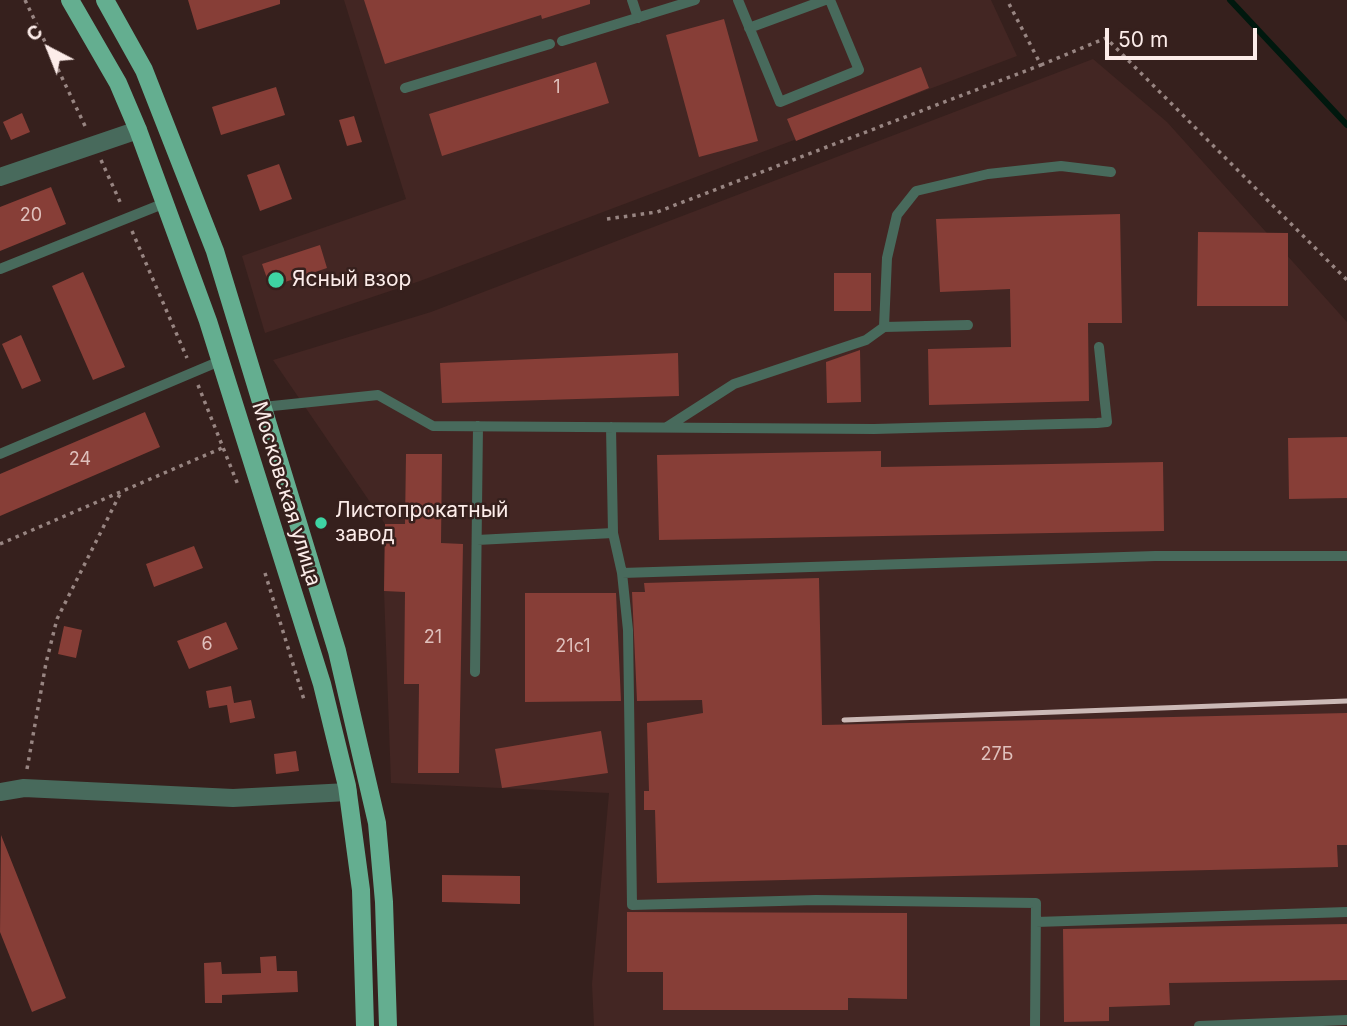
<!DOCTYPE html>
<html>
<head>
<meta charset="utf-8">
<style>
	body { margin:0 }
	#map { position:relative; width:1347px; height:1026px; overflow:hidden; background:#36201d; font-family:Inter,sans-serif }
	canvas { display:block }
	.north { position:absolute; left:14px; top:14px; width:70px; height:70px; -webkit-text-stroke:5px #36201d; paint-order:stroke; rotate:318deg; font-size:19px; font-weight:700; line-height:28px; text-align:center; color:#fcece9 }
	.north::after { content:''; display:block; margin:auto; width:24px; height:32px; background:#fcece9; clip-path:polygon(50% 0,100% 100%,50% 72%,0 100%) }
	.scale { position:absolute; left:1105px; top:28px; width:152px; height:32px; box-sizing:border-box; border:4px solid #fcece9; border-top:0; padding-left:9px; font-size:21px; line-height:24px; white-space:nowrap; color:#fcece9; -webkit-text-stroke:5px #36201d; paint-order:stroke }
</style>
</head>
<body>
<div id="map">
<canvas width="1347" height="1026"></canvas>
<div class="north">С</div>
<div class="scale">50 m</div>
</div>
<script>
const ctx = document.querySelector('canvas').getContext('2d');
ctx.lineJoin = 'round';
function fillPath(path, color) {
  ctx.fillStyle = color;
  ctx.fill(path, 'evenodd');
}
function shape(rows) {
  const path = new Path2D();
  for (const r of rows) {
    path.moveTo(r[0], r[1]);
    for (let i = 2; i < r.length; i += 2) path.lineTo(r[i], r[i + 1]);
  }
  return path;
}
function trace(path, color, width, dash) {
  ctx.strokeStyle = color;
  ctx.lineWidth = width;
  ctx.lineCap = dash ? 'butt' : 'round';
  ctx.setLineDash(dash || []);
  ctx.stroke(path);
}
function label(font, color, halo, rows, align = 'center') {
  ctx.font = font + ' Inter,sans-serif';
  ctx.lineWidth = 5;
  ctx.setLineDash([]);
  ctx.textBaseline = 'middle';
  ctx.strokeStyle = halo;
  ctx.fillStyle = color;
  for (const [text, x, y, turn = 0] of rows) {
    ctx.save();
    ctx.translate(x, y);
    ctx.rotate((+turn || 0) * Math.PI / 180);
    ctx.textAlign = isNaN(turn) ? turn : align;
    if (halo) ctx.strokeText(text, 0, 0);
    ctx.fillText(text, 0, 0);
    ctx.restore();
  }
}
fillPath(shape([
	[344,0,991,0,1017,56,420,281,265,333,242,256,406,199],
	[1093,59,1167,122,1347,322,1347,1026,594,1026,592,984,609,793,391,783,384,591,385,524,273,360,431,312]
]), '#432623');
trace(shape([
	[1230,0,1347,125]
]), '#00180e', 6);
fillPath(shape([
	[188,0,280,0,280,4,197,30],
	[364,0,590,0,590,4,542,19,541,15,385,64],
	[724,19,758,141,699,157,666,35],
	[596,62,609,103,442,156,429,114],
	[921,67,929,88,796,141,787,119],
	[276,87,285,115,221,135,212,107],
	[22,113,30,132,11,140,3,122],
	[354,116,362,142,347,146,339,120],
	[279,164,292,199,260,211,247,175],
	[51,187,66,224,0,251,0,207],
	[1120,214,1122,323,1088,323,1089,401,929,405,928,349,1011,347,1010,289,940,292,936,219],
	[1198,232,1288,233,1288,306,1197,306],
	[320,245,327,268,270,287,262,264],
	[83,272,125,367,93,380,52,286],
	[834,273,871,273,871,311,834,311],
	[21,335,41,381,22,389,2,344],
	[860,350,861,402,827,403,826,362],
	[678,353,679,396,442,403,440,363],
	[145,412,160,447,0,516,0,474],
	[1347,437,1347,498,1289,499,1288,438],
	[881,451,881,467,1163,462,1164,531,659,540,657,455],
	[406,454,442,454,441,543,463,544,459,773,418,773,419,684,404,684,405,592,384,591,385,524,405,524],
	[194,546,203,568,154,587,146,564],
	[819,578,822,725,1347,713,1347,845,1337,845,1338,867,657,883,655,810,644,810,644,791,649,791,647,723,703,713,702,700,637,701,632,592,645,592,644,583],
	[525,593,616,593,621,701,525,702],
	[226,622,238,649,189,669,177,641],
	[64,626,82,630,76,658,58,654],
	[231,686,234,703,251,700,255,718,230,723,227,705,209,708,206,691],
	[601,731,608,773,502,788,495,749],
	[296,751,299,771,276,774,274,754],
	[1,835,66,998,32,1012,0,932],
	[442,875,520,876,520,904,442,902],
	[627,912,907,913,907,999,848,998,848,1010,663,1010,663,972,627,972],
	[1347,924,1347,980,1169,983,1170,1005,1109,1007,1109,1021,1064,1022,1063,929],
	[276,956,277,971,297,971,298,992,222,995,222,1003,205,1003,204,963,221,962,222,974,261,973,260,957]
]), '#873e37');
trace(shape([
	[25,0,86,128],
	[1041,65,1106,38,1347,280],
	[101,160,121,204],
	[607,219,657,212,1041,65,1007,0],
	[132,231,187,358],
	[198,385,238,485],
	[0,544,222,448],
	[265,573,305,703],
	[27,769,46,663,57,619,121,492]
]), '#988582', 3.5, [3.5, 5]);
trace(shape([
	[632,0,638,18],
	[738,0,780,102,859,70,830,0],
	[749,28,825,0],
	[562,41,695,0],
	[405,88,550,44],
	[0,269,165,203],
	[884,327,968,325],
	[263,407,378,395,433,426,874,429,1097,423,1107,422,1099,347],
	[611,427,613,533],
	[667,427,734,384,866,340,884,327,887,258,897,215,916,191,988,174,1061,166,1111,172],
	[0,454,220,361],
	[477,540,613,533,622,573,1155,556,1347,556],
	[622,573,628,630,632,905,816,900,1036,903,1035,1026],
	[475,672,478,426],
	[1036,922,1347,912],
	[1199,1026,1347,1020]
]), '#486a5c', 10);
trace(shape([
	[0,177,138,130],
	[0,792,24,788,233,798,348,792]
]), '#486a5c', 18);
trace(shape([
	[70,0,118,83,138,130,208,321,322,684,347,786,361,890,365,1026],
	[105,0,144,70,215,251,337,651,377,823,384,902,388,1026]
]), '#64ae90', 18);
trace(shape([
	[844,720,1347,701]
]), '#cbb9b6', 5);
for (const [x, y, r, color] of [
	[276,280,9,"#3ed4a3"],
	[321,523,7,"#3ed4a3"]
]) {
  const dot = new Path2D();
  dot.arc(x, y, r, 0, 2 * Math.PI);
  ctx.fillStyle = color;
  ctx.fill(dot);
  trace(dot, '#36201d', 2.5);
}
label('18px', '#dfc0bc', null, [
	["1",557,88],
	["20",31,216],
	["24",80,460],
	["21",433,638],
	["6",207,645],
	["21с1",573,647],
	["27Б",997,755]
]);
label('21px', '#fcece9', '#36201d', [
	["Ясный взор",292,280],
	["Листопрокатный",335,511],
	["завод",335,535]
], 'left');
label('21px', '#fcece9', '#36201d', [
	["Московская улица",286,494,73]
]);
</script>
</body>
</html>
